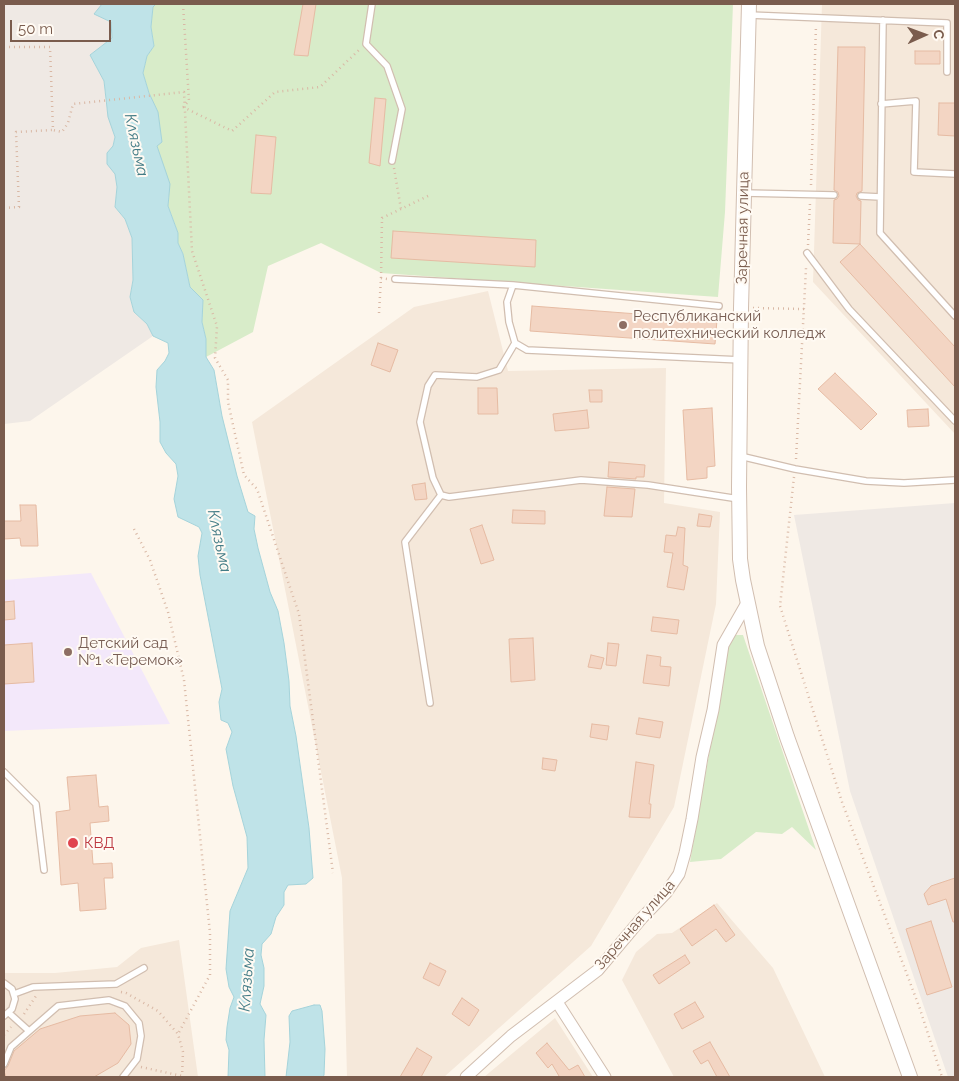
<!DOCTYPE html>
<html>
<head>
<meta charset="utf-8">
<style>
	body { margin:0 }
	#map { position:relative; width:959px; height:1081px; overflow:hidden; background:#fdf6ec; font-family:Raleway,sans-serif }
	canvas { display:block }
	.frame { position:absolute; inset:0; border:5px solid #7a5c4d; pointer-events:none }
	.north { position:absolute; left:899px; top:10px; width:50px; height:50px; -webkit-text-stroke:4px #fffaf3; paint-order:stroke; rotate:88deg; font-size:14px; font-weight:700; line-height:20px; text-align:center; color:#7a5c4d }
	.north::after { content:''; display:block; margin:auto; width:18px; height:22px; background:#7a5c4d; clip-path:polygon(50% 0,100% 100%,50% 72%,0 100%) }
	.scale { position:absolute; left:10px; top:20px; width:101px; height:22px; box-sizing:border-box; border:2px solid #7a5c4d; border-top:0; padding-left:6px; font-size:15px; line-height:18px; white-space:nowrap; color:#7a5c4d; -webkit-text-stroke:4px #fffaf3; paint-order:stroke }
</style>
</head>
<body>
<div id="map">
<canvas width="959" height="1081"></canvas>
<div class="frame"></div>
<div class="north">С</div>
<div class="scale">50 m</div>
</div>
<script>
const ctx = document.querySelector('canvas').getContext('2d');
ctx.lineJoin = 'round';
function fillPath(path, color) {
  ctx.fillStyle = color;
  ctx.fill(path, 'evenodd');
}
function shape(rows) {
  const path = new Path2D();
  for (const r of rows) {
    path.moveTo(r[0], r[1]);
    for (let i = 2; i < r.length; i += 2) path.lineTo(r[i], r[i + 1]);
  }
  return path;
}
function trace(path, color, width, dash) {
  ctx.strokeStyle = color;
  ctx.lineWidth = width;
  ctx.lineCap = dash ? 'butt' : 'round';
  ctx.setLineDash(dash || []);
  ctx.stroke(path);
}
function label(font, color, halo, rows, align = 'center') {
  ctx.font = font + ' Raleway,sans-serif';
  ctx.lineWidth = 4;
  ctx.setLineDash([]);
  ctx.textBaseline = 'middle';
  ctx.strokeStyle = halo;
  ctx.fillStyle = color;
  for (const [text, x, y, turn = 0] of rows) {
    ctx.save();
    ctx.translate(x, y);
    ctx.rotate((+turn || 0) * Math.PI / 180);
    ctx.textAlign = isNaN(turn) ? turn : align;
    if (halo) ctx.strokeText(text, 0, 0);
    ctx.fillText(text, 0, 0);
    ctx.restore();
  }
}
fillPath(shape([
	[822,4,955,4,955,434,813,282],
	[488,291,508,371,666,368,664,503,720,512,716,604,674,807,591,946,444,1077,347,1077,342,878,252,422,414,307],
	[717,903,773,968,825,1077,674,1077,622,980,636,952,657,934,672,933],
	[179,940,198,1077,4,1077,4,973,55,973,117,967,141,948],
	[555,1018,593,1077,484,1077]
]), '#f5e8da');
fillPath(shape([
	[4,4,102,4,95,14,111,22,112,38,90,55,104,81,106,105,115,137,113,146,117,187,115,207,125,219,132,238,133,280,130,297,134,312,147,324,153,336,30,421,4,424],
	[955,503,955,1077,948,1077,850,791,794,515]
]), '#efe9e4');
fillPath(shape([
	[91,573,170,724,4,731,4,580]
]), '#f3e8fa');
fillPath(shape([
	[156,4,733,4,725,212,718,297,381,273,321,243,268,266,253,332,206,357,206,339,202,322,203,300,190,287,183,254,178,243,178,233,168,206,169,196,157,146,158,113,149,93,143,73,147,56,154,46,151,27,153,7],
	[735,635,743,635,816,850,792,827,782,834,756,832,721,859,690,862,728,646]
]), '#d8ecc9');
const water = shape([
	[102,4,156,4,153,7,151,27,154,46,147,56,143,73,149,93,158,112,162,142,157,146,170,184,168,206,178,233,178,243,183,254,190,287,203,300,202,322,206,339,206,357,214,370,222,416,237,476,248,512,255,516,254,529,258,548,270,592,278,611,284,643,289,681,290,706,296,736,309,828,313,878,306,884,288,885,284,892,284,905,276,917,271,934,262,944,261,955,264,968,264,986,260,1004,266,1015,264,1040,265,1077,228,1077,229,1050,226,1040,227,1027,230,1008,234,997,229,987,226,969,230,911,248,868,247,837,233,786,226,749,232,732,228,723,221,720,219,702,222,689,200,575,198,556,202,533,199,527,178,517,174,499,178,476,176,464,166,453,160,442,160,422,156,387,157,370,165,361,169,353,168,343,153,336,147,324,134,312,130,297,133,280,132,238,125,219,115,207,117,187,115,174,107,164,107,153,113,146,115,137,108,117,104,81,90,55,112,38,111,22,94,14,102,4],
	[314,1005,320,1005,322,1011,325,1049,324,1075,323,1077,286,1077,290,1042,289,1016,292,1011,314,1005]
]);
fillPath(water, '#bfe3e8');
trace(water, '#a5d3da', 1);
const building = shape([
	[303,4,316,4,308,56,294,55,303,4],
	[838,47,865,47,862,191,857,193,856,196,858,200,861,201,860,244,833,243,834,200,837,199,839,196,838,192,834,190,838,47],
	[915,51,940,51,940,64,915,64,915,51],
	[375,98,386,99,380,166,369,163,375,98],
	[939,103,955,103,955,136,938,135,939,103],
	[256,135,276,137,271,194,251,193,256,135],
	[393,231,536,240,535,267,391,258,393,231],
	[860,244,955,347,955,387,840,262,860,244],
	[532,306,717,320,715,344,530,331,532,306],
	[378,343,398,350,390,372,371,365,378,343],
	[835,373,877,414,861,430,818,389,835,373],
	[478,388,497,388,498,414,478,414,478,388],
	[589,390,602,390,602,402,590,402,589,390],
	[712,408,715,466,707,467,707,478,687,480,683,410,712,408],
	[928,409,929,426,908,427,907,410,928,409],
	[587,410,589,428,555,431,553,414,587,410],
	[609,462,645,465,644,477,636,477,636,479,608,477,609,462],
	[425,483,427,499,415,500,412,485,425,483],
	[607,487,635,489,632,517,604,516,607,487],
	[20,505,36,505,38,546,21,546,20,538,4,539,4,521,21,521,20,505],
	[513,510,545,511,545,524,512,523,513,510],
	[699,514,712,516,710,527,697,526,699,514],
	[482,525,494,560,481,564,470,529,482,525],
	[678,527,685,528,683,565,688,567,684,590,667,587,673,553,664,552,666,535,676,536,678,527],
	[14,601,15,619,4,620,4,602,14,601],
	[653,617,679,620,677,634,651,631,653,617],
	[533,638,535,680,511,682,509,639,533,638],
	[32,643,34,682,4,684,4,645,32,643],
	[608,643,619,644,616,666,606,665,608,643],
	[591,655,604,658,601,669,588,667,591,655],
	[647,655,661,657,660,666,671,667,669,686,643,683,647,655],
	[639,718,663,722,660,738,636,734,639,718],
	[592,724,609,726,607,740,590,737,592,724],
	[543,758,557,760,555,771,542,769,543,758],
	[636,762,654,765,649,804,651,804,650,818,629,817,636,762],
	[96,775,99,807,108,806,109,821,90,823,93,864,112,863,113,878,104,878,106,909,80,911,78,883,61,885,56,812,70,810,67,777,96,775],
	[955,878,955,922,953,922,946,899,928,905,924,894,931,886,955,878],
	[714,905,735,935,726,942,716,929,692,946,680,929,714,905],
	[931,921,952,987,927,995,906,929,931,921],
	[685,955,690,963,659,984,653,975,685,955],
	[430,963,446,971,439,986,423,978,430,963],
	[462,998,479,1010,469,1026,452,1014,462,998],
	[695,1002,704,1017,682,1029,674,1014,695,1002],
	[115,1013,129,1025,131,1044,118,1063,94,1077,6,1077,4,1071,8,1066,14,1051,40,1029,80,1016,115,1013],
	[710,1042,730,1077,717,1077,708,1060,701,1064,693,1051,710,1042],
	[547,1043,569,1070,578,1065,585,1077,556,1077,559,1076,552,1064,548,1068,536,1053,547,1043],
	[417,1048,432,1057,421,1077,400,1077,417,1048]
]);
fillPath(building, '#f3d5c3');
trace(building, '#e6bba3', 1);
const service = shape([
	[372,4,366,44,387,66,402,109,392,161],
	[749,15,947,23,947,72],
	[883,20,880,233,955,316],
	[881,104,916,101,914,172,955,174],
	[744,193,834,195],
	[861,196,880,197],
	[807,253,849,309,955,421],
	[395,279,513,285,507,302,509,322,515,343,527,350,741,360],
	[513,285,719,306],
	[515,343,499,370,477,377,435,375,428,386,420,422,433,478,441,495,449,497,581,480,648,485,739,499],
	[740,456,795,469,866,481,904,483,955,480],
	[430,703,405,542,441,495],
	[4,772,36,804,44,870],
	[4,983,12,989,15,999,12,1009,4,1016],
	[14,994,33,987,116,984,144,968],
	[9,1013,29,1031],
	[4,1064,11,1047,58,1006,109,1000,125,1006,139,1023,141,1036,137,1059,123,1077]
]);
const minor = shape([
	[557,1002,605,1077],
	[466,1077,511,1036,598,970,641,919,666,893,679,874,685,853,692,819,702,757,713,710,723,645,747,603]
]);
const tertiary = shape([
	[749,4,741,308,739,487,740,559,743,580,757,646,787,737,910,1077]
]);
trace(service, '#d1beb0', 8);
trace(minor, '#d1beb0', 13);
trace(tertiary, '#d1beb0', 16);
trace(shape([
	[183,4,189,101,183,107],
	[4,47,50,47,53,130,62,132,68,123,73,104,184,92,192,251,217,326,215,358,228,380,228,402,244,475,257,489,299,614,333,873],
	[183,107,232,131,275,92,320,87,359,50],
	[394,168,401,209],
	[811,185,816,25],
	[4,208,19,207,16,132,53,130],
	[808,245,810,203],
	[381,278,382,218,428,196],
	[753,308,804,309],
	[379,313,381,278,387,279],
	[796,459,806,268],
	[794,477,780,606,842,802,920,1009,942,1077],
	[134,529,150,560,168,612,184,680,210,933,210,975,178,1034],
	[121,992,126,993,158,1011,178,1034,183,1052,182,1077],
	[24,1014,36,996],
	[4,1035,11,1027],
	[141,1067,182,1076]
]), '#d9b8a5', 2.5, [1, 4]);
trace(service, '#fff', 5.5);
trace(minor, '#fff', 11);
trace(tertiary, '#fff', 14);
for (const [x, y, r, color] of [
	[623,325,5,"#8d6e63"],
	[68,652,5,"#8d6e63"],
	[73,843,6,"#e0444e"]
]) {
  const dot = new Path2D();
  dot.arc(x, y, r, 0, 2 * Math.PI);
  ctx.fillStyle = color;
  ctx.fill(dot);
  trace(dot, '#fffaf3', 2);
}
label('15px', '#7a5c4d', '#fffaf3', [
	["Заречная улица",743,228,-89],
	["Заречная улица",635,925,-49]
]);
label('15px', '#785e54', '#fffaf3', [
	["Республиканский",633,316],
	["политехнический колледж",633,333],
	["Детский сад",78,643],
	["№1 «Теремок»",78,660]
], 'left');
label('15px', '#be3a42', '#fffaf3', [
	["КВД",84,843]
], 'left');
label('italic 16px', '#437c86', '#fffaf3', [
	["Клязьма",136,145,78],
	["Клязьма",219,541,78],
	["Клязьма",247,980,-86]
]);
</script>
</body>
</html>
